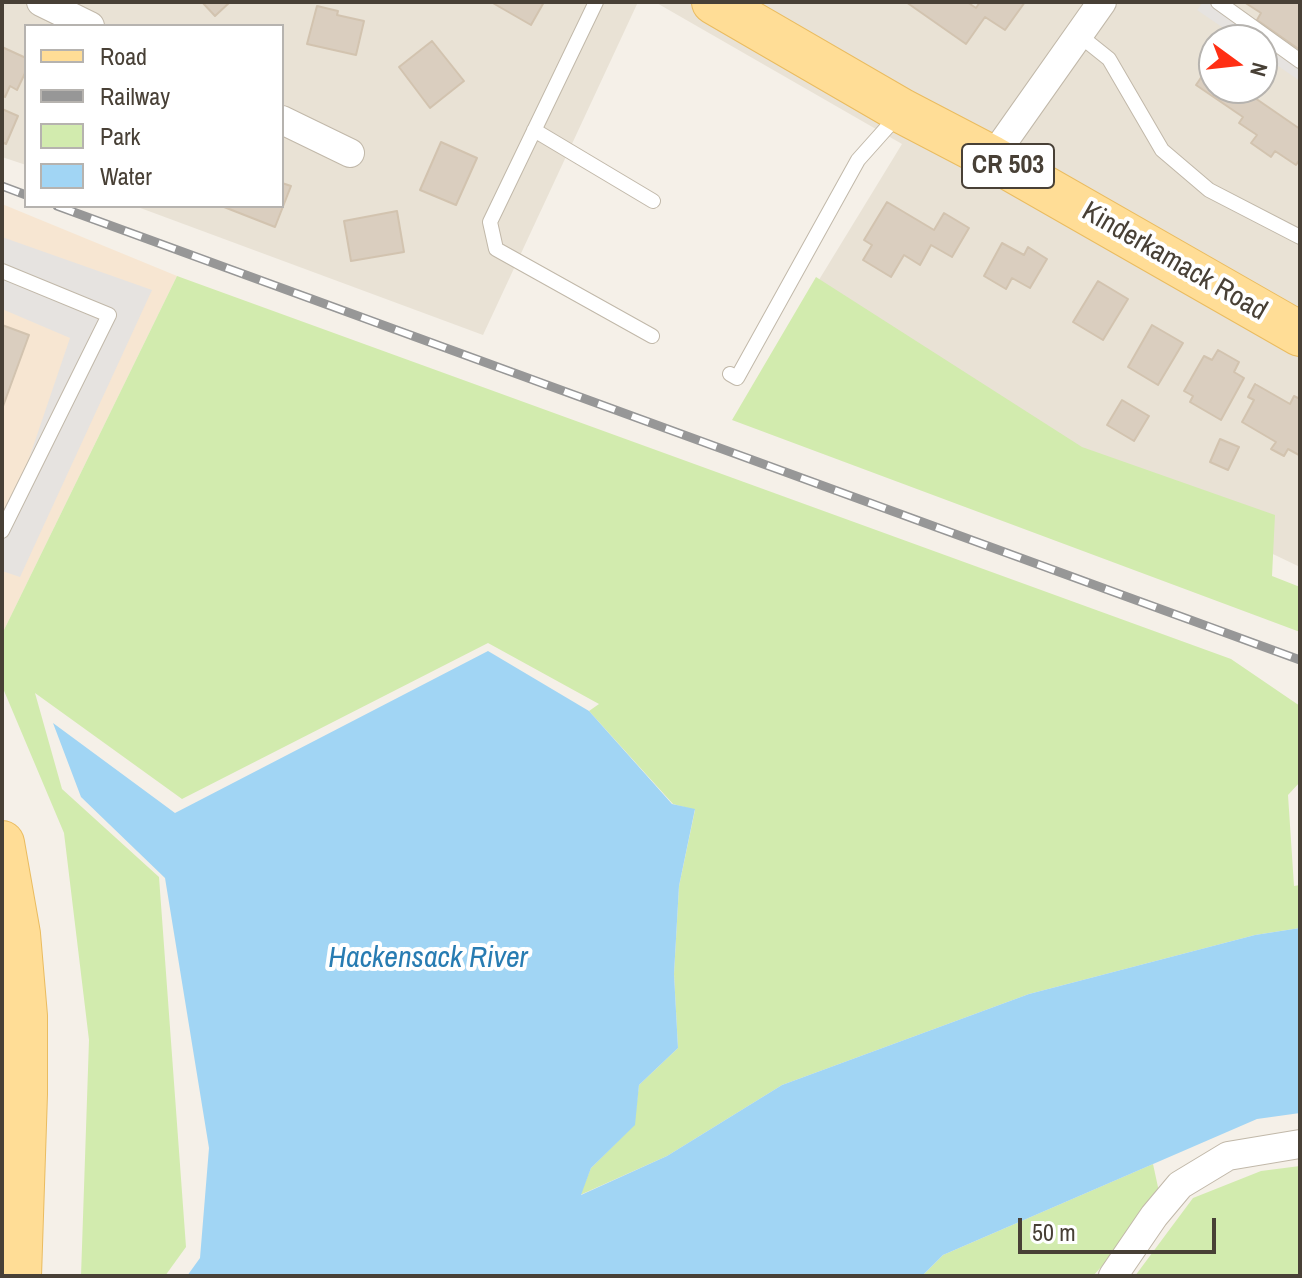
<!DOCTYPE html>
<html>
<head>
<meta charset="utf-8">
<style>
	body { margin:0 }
	#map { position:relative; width:1302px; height:1278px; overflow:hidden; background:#f5f0e8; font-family:"Archivo Narrow",sans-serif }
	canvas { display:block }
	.frame { position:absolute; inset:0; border:4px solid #484036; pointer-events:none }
	.legend { position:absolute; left:24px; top:24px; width:260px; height:184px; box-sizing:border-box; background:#fff; border:2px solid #b6b3af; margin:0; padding:10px 14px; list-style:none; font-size:24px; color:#484036 }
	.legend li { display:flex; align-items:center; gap:16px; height:40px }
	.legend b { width:40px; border:2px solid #b6b3af }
	.north { position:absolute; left:1198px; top:24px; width:80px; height:80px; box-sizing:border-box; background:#fff; border:2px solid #b6b3af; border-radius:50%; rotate:105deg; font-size:22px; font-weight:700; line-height:32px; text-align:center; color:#484036 }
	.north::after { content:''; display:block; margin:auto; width:28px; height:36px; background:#ff2f14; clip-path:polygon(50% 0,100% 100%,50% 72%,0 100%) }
	.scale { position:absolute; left:1018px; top:1218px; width:198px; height:36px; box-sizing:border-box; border:4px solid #484036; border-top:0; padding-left:10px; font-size:24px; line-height:28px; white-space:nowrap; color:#484036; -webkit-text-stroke:6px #fff; paint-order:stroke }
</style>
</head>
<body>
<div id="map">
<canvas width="1302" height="1278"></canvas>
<div class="frame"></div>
<ul class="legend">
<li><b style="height:10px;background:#ffdd96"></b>Road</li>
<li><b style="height:10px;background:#979797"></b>Railway</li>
<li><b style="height:22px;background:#d2ebae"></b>Park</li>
<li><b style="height:22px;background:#a1d5f4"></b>Water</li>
</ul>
<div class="north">N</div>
<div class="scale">50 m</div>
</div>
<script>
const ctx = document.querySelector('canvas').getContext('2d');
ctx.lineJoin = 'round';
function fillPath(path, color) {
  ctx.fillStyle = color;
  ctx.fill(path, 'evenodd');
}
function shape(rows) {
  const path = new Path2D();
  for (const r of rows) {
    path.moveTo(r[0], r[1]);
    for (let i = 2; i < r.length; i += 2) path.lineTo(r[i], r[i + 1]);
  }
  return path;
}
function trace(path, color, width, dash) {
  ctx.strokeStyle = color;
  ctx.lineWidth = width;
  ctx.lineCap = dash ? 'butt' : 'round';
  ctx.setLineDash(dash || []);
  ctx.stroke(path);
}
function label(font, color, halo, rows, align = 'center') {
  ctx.font = font + ' "Archivo Narrow",sans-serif';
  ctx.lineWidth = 8;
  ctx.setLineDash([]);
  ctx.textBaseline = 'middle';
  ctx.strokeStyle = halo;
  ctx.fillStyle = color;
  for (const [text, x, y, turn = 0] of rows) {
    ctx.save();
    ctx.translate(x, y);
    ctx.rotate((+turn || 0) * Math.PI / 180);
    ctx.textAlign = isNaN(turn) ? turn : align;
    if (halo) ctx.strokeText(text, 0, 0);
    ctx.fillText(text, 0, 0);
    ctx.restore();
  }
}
fillPath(shape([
	[2,2,638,2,483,335,135,206,282,206,282,26,26,26,26,165,2,157],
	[655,2,1300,2,1300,567,792,324,902,144],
	[1214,40,1262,40,1262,88,1214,88]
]), '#e9e2d5');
fillPath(shape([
	[2,204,177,276,2,634]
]), '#f7e6d2');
fillPath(shape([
	[177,276,1231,659,1300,706,1300,782,1288,795,1294,886,1300,885,1300,928,1255,935,1029,994,782,1085,667,1156,580,1195,591,1168,634,1125,639,1085,678,1048,674,974,679,886,695,810,673,804,589,711,599,704,488,643,182,799,35,693,62,789,159,877,186,1247,165,1276,81,1276,89,1040,64,833,2,686,2,634],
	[816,277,1082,447,1275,515,1272,576,1300,587,1300,632,732,420],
	[1153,1164,1161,1201,1093,1276,922,1276,943,1255],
	[1300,1166,1300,1276,1135,1276,1193,1198,1261,1171]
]), '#d2ebae');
fillPath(shape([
	[1203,2,1210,2,1300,63,1300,81,1262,55,1262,40,1241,40,1197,10],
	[2,237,152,290,20,577,2,571,2,538,70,338,2,309]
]), '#e6e3e0');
fillPath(shape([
	[488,651,589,711,672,804,695,809,679,886,674,974,678,1048,639,1085,635,1125,591,1168,581,1195,667,1156,782,1085,1029,994,1255,935,1300,928,1300,1113,1257,1119,943,1255,922,1276,187,1276,200,1258,209,1148,165,878,81,797,53,723,175,813]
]), '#a1d5f4');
const building = shape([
	[202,2,230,2,215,16,202,2],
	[491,2,544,2,531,25,491,2],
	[906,2,967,2,976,8,980,2,1025,2,1005,30,985,17,966,44,906,2],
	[1244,2,1300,2,1300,50,1257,20,1261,13,1244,2],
	[317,6,338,11,337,15,364,21,356,55,307,44,317,6],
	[432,41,464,81,430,108,399,67,432,41],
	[2,47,26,58,26,71,17,90,10,86,5,97,2,95,2,47],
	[1213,60,1214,88,1253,88,1259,92,1255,98,1300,129,1300,159,1296,165,1275,151,1271,157,1251,143,1257,135,1239,123,1243,117,1196,85,1213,60],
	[2,109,18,116,6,144,2,142,2,109],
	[441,142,477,158,456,205,420,190,441,142],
	[282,183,291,186,275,227,224,207,282,206,282,183],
	[887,202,934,230,944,213,969,228,952,257,931,245,920,265,904,255,891,277,863,260,872,245,864,240,887,202],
	[397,211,404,252,351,261,344,221,397,211],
	[1002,243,1024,255,1028,247,1047,259,1030,288,1012,278,1006,289,984,276,1002,243],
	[1098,281,1128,299,1103,340,1073,322,1098,281],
	[2,325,29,335,2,409,2,325],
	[1152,325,1183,343,1158,385,1128,367,1152,325],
	[1218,350,1239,362,1234,372,1244,378,1221,420,1190,402,1193,396,1184,391,1204,356,1212,360,1218,350],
	[1255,384,1290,404,1294,396,1300,399,1299,455,1288,449,1284,456,1271,449,1276,442,1242,422,1254,400,1248,397,1255,384],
	[1122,400,1149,416,1134,441,1107,425,1122,400],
	[1220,439,1239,447,1228,470,1210,462,1220,439]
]);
fillPath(building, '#dacebf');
trace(building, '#d2c3af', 2);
const service = shape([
	[596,2,490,222,496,249,652,336],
	[1218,2,1300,61],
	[1079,35,1109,59,1162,150,1209,190,1300,237],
	[534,130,653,201],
	[2,271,109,315,2,531],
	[730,374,737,378,858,160,899,114]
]);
const minor = shape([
	[41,2,90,26],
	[282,120,350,153],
	[992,158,1102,2],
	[1113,1276,1154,1216,1180,1185,1228,1156,1300,1144]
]);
const primary = shape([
	[714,2,902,111,992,158,1300,334],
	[2,843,18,934,25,1016,25,1094,19,1276]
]);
trace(service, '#c1b8a9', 16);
trace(minor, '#c1b8a9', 30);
trace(primary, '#eabc60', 46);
trace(service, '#fff', 14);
trace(minor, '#fff', 28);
trace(primary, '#ffdd96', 44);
const rail = shape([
	[2,186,26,195],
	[57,206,1300,660]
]);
trace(rail, '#979797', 9);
trace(rail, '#fff', 6, [18]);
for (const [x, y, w] of [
	[1008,166,92]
]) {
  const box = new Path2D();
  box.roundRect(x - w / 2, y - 22, w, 44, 6);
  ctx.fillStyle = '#fff';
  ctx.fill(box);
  trace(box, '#484036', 2);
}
label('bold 26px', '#484036', null, [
	["CR 503",1008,166]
]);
label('28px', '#484036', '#fff', [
	["Kinderkamack Road",1174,262,30]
]);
label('italic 30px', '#287cb2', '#fff', [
	["Hackensack River",428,959]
]);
</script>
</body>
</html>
